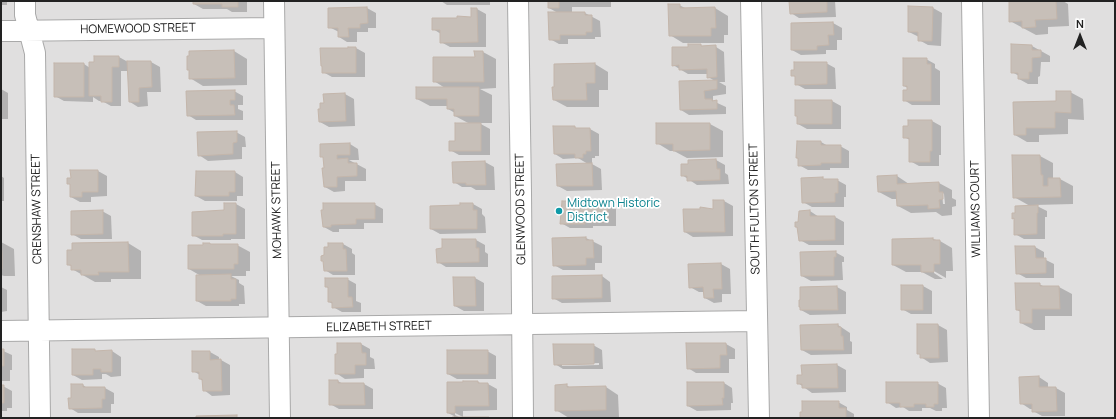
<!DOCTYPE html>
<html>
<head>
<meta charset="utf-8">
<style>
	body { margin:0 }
	#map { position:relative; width:1116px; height:419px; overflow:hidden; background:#f2efe9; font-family:Manrope,sans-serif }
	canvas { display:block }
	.frame { position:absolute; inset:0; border:2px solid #222; pointer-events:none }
	.north { position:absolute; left:1060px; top:16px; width:40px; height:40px; -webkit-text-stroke:3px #fff; paint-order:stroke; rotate:0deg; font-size:11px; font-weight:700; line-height:16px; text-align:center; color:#222 }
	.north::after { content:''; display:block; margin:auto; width:14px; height:18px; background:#222; clip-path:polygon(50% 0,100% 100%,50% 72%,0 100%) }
</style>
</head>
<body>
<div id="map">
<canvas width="1116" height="419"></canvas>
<div class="frame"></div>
<div class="north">N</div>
</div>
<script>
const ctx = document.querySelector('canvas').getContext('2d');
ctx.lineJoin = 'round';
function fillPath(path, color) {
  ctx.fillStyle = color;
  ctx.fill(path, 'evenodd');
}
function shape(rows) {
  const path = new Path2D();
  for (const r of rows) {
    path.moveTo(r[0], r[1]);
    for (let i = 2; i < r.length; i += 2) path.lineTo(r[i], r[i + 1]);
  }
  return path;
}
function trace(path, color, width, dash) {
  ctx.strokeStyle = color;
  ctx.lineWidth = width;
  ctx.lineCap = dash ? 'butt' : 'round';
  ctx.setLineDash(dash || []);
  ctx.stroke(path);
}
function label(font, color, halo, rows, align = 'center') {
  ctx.font = font + ' Manrope,sans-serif';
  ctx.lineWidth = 3.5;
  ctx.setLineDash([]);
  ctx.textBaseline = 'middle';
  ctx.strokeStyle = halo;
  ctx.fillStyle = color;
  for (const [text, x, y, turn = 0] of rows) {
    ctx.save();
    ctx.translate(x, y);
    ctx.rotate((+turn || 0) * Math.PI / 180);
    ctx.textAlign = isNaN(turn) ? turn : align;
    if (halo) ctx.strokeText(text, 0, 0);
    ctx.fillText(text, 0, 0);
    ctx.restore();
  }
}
fillPath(shape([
	[1,1,1115,1,1115,418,1,418]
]), '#e0dfdf');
fillPath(shape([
	[1,1,7,1,7,5,1,5],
	[52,1,82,1,82,2,54,2],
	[194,1,247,1,247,12,232,12,227,9,203,9,194,4],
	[441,1,490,1,490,5,447,5],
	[548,1,611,1,611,7,572,7,572,13,585,13,600,21,601,37,595,37,595,39,568,39,568,44,559,44,550,39,558,13,549,8],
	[794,1,835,1,836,17,799,18,791,13],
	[1010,1,1063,1,1068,4,1069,26,1048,27,1048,34,1036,35,1010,21],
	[679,5,687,9,715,8,728,16,728,35,724,35,724,43,683,43,670,35],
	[367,8,376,13,376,28,368,28,368,32,357,32,357,42,347,42,339,37,339,32,329,27],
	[933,8,942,13,941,46,928,45,919,40,919,37,909,32],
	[472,9,477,9,486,14,486,47,450,47,441,42,441,34,433,29,473,18],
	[833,23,842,28,842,40,837,40,837,50,826,50,826,54,801,55,792,50],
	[700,45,704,47,716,47,724,52,725,82,719,82,726,86,726,94,713,96,713,101,726,107,726,114,689,115,681,110,715,81,708,77,708,74,688,74,673,65,689,48],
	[1012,45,1032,46,1050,56,1050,62,1041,62,1040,76,1038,77,1038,84,1028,84,1019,79,1019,76,1012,72],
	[356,48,365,53,365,77,332,77,323,72],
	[234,51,247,59,247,85,203,86,190,78,190,52],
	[475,52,483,52,496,59,496,88,480,89,492,95,492,123,479,123,490,129,490,155,459,155,450,150,470,124,455,116,455,113,448,109,448,106,430,106,417,99,445,88,434,81,476,58],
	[119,57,128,62,151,62,160,67,161,92,147,92,148,106,138,107,130,102,129,71,121,71,121,106,111,106,102,101,99,101,93,97,93,102,64,101,55,96,55,64,84,64,90,68],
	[1,59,2,74,1,74],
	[926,59,935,64,935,68,940,71,940,105,912,105,904,100,908,91,908,88,904,86],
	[826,63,835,68,836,89,805,89,796,84,796,77,792,75],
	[595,64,608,72,608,90,599,90,599,107,567,107,554,100,555,88],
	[1,89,8,93,8,119,1,119],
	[234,91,243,96,243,105,238,105,238,109,243,111,243,120,196,120,188,115],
	[1070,92,1083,99,1084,120,1068,119,1068,134,1039,135,1039,142,1027,142,1015,135],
	[345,94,354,99,355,126,329,127,320,122,325,104],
	[832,101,841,106,841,129,807,129,798,124],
	[909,121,932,121,941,126,941,155,939,155,939,166,919,166,910,161,910,140,904,137,909,127],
	[710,124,723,131,723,157,687,158,674,151,670,151,657,143],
	[574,127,579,129,590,129,599,134,599,156,595,156,595,158,592,158,592,164,601,169,602,190,567,191,558,186,588,164,578,158,563,159,555,154],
	[236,132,245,137,246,147,242,147,242,159,208,161,199,155],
	[821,142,828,146,840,146,849,151,849,168,830,168,830,170,808,170,799,165,799,159,797,158],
	[350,144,358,149,359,160,349,160,366,169,366,181,345,181,345,191,334,192,325,187,324,158,321,156],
	[1013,156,1040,156,1053,163,1053,179,1060,179,1073,186,1073,204,1035,205,1047,211,1047,217,1045,217,1045,239,1024,239,1015,234,1015,219,1013,218,1016,214,1030,206,1014,197],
	[716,160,725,165,725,173,728,175,729,184,697,185,682,175],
	[485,162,494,167,495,190,476,190,471,187,462,187,454,182],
	[98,171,107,176,107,196,91,197,91,202,80,202,71,197,71,185,68,183],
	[235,172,243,177,243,196,237,196,237,201,205,201,196,196],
	[1,176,4,178,4,201,1,201],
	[897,176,909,184,939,183,952,190,952,198,956,200,956,206,952,207,952,215,942,216,936,212,911,213,898,206,897,199,892,199,879,192],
	[942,192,944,194,945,204,943,204],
	[837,180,846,185,846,197,844,197,844,207,812,207,803,202],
	[724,201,733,206,733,236,693,237,685,232],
	[599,202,603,204,607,204,616,209,616,226,593,226,593,228,570,228,561,223],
	[236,204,245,209,245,239,231,239,231,240,202,240,193,235],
	[374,204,383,209,383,223,364,223,364,229,339,229,339,232,333,232,324,227],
	[473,204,482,209,482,214,485,217,486,233,440,234,431,229],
	[102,211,111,216,112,239,81,239,72,234],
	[810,211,819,217,835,217,844,222,844,245,809,245,800,240,798,228,796,227],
	[586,238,602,246,602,263,595,263,595,270,563,270,554,265],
	[933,239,940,241,952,248,953,271,946,271,946,278,934,271,934,273,943,279,935,279,922,272,906,272,893,265],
	[443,240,476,240,485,245,485,252,488,254,488,267,446,267,438,262,443,249],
	[1,242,14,249,15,276,4,276,1,275],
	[128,243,141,251,141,279,111,279,111,282,95,282,72,269,72,266,68,265,73,251,73,244],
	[210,244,213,245,237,245,250,252,250,271,246,271,246,276,231,276,239,280,239,283,244,286,245,304,239,304,239,306,206,306,197,301,201,276,189,269,204,246],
	[343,244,352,249,352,253,355,255,355,275,333,275,325,270,324,262,322,260],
	[1016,247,1035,247,1044,252,1044,259,1054,264,1054,278,1026,278,1017,273],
	[835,252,844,257,844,262,842,262,843,280,811,281,802,276],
	[721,264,730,269,731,294,722,294,722,302,714,303,705,298,705,292,699,292,690,287],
	[602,276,610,282,611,302,562,303,553,298],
	[454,278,475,278,484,283,484,311,464,311,455,306],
	[347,279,356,284,356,301,361,303,361,312,342,312,333,307,333,304,329,302,329,288,326,287],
	[1039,284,1045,287,1059,287,1072,294,1072,316,1045,316,1045,330,1034,330,1021,323,1021,312,1017,310],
	[923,286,932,291,932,314,911,314,902,309],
	[1,287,7,290,7,311,1,312],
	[837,287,846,292,846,314,810,315,801,310,801,288],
	[838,325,850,333,850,341,852,342,852,354,811,355,802,350],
	[938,325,947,330,948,362,930,363,921,357,921,355,918,353],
	[338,344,361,344,370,349,370,357,374,359,375,369,364,369,364,378,345,379,336,373],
	[687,344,726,344,735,349,735,359,729,359,729,373,696,373,688,368],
	[593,345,602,350,603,369,563,369,555,364],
	[599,363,599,365,562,366,562,364],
	[1,350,12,355,12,370,10,370,10,381,1,381],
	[94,350,98,352,112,351,121,357,121,376,111,377,106,374,102,374,102,379,82,380,73,375],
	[487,351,496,356,496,379,457,379,448,374],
	[210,352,219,357,219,360,221,360,230,365,230,395,212,396,204,390,203,381,200,379,200,375,193,371],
	[837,365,846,370,846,392,812,393,798,383,803,375,802,366],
	[1039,377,1048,383,1048,388,1056,388,1065,393,1065,416,1042,416,1033,411,1033,409,1030,409,1021,403],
	[338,381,343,384,364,384,373,389,373,409,339,409,330,404],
	[478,382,482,384,488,384,497,389,497,410,463,411,463,417,455,413,455,415,461,418,454,418,454,416,448,413],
	[724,383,732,388,733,403,731,403,731,410,697,411,688,406],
	[937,383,946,388,947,408,942,408,942,411,936,411,930,408,922,408,922,411,909,411,903,407,896,408,887,402],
	[1,385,12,391,12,408,7,408,7,411,1,411],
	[83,385,87,388,105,388,114,393,114,404,111,404,111,413,78,413,70,408,72,399],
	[566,385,571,388,606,387,618,395,619,417,569,418,556,410],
	[838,402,847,407,847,410,854,414,854,418,801,418,803,413]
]), '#0003');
const building = shape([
	[193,1,238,1,238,7,222,7,222,4,193,4,193,1],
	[548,1,559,1,559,8,548,8,548,1],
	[789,1,827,1,827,12,790,14,789,1],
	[1009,1,1056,1,1057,19,1035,20,1036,27,1022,28,1022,21,1009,22,1009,1],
	[668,4,680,4,680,8,715,7,716,28,711,28,711,36,669,36,668,4],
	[908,6,933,7,932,41,918,41,918,32,908,32,908,6],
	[367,7,368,23,360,24,360,28,348,28,349,37,338,37,338,28,328,28,328,8,367,7],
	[471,8,477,8,478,42,440,43,440,30,432,30,432,18,457,18,457,16,471,17,471,8],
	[548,12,585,12,585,15,592,15,592,32,586,32,586,35,560,35,560,40,549,40,548,12],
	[833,22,834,35,828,35,829,45,817,46,817,50,791,50,791,23,833,22],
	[688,44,701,44,701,46,716,45,717,77,707,78,707,69,679,70,679,65,672,66,672,47,688,47,688,44],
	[1011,44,1032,45,1032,50,1041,50,1041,57,1032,58,1032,72,1029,72,1029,79,1018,79,1018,73,1011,73,1011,44],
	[348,47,356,47,356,73,322,73,322,66,321,66,320,48,348,48,348,47],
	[234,50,235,78,189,79,189,70,187,70,187,56,189,56,189,51,234,50],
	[474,51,483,51,484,82,433,82,433,57,475,57,474,51],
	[94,56,119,56,119,67,112,67,112,102,101,102,101,96,89,96,89,62,94,62,94,56],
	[903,58,927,58,927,64,931,64,931,101,903,101,903,90,907,90,907,86,903,86,903,58],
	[127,61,151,61,152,87,139,88,139,102,129,102,127,61],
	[794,62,827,62,827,84,795,85,795,76,791,76,791,70,794,70,794,62],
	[54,63,84,63,84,97,54,97,54,63],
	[595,63,595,83,586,83,587,100,553,100,552,87,554,87,554,64,595,63],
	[717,80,717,89,704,91,705,99,712,99,712,101,717,100,717,109,680,110,679,81,717,80],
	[416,87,479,87,479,116,454,116,454,109,447,109,447,99,416,99,416,87],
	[235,90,235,100,230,100,230,105,234,105,235,115,187,116,186,91,235,90],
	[1056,91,1071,91,1071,113,1055,112,1055,128,1026,128,1026,135,1014,135,1013,102,1056,101,1056,91],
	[345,93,346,121,319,122,318,109,320,109,320,103,324,103,323,94,345,93],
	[795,100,832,100,832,124,797,124,797,116,795,116,795,100],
	[908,120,932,120,932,151,930,151,930,162,909,162,909,138,903,138,903,126,908,126,908,120],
	[455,123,481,123,481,151,449,151,449,141,455,141,455,123],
	[656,123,710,123,710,150,673,151,673,144,656,144,656,123],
	[553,126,575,126,575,128,590,128,591,151,586,151,586,154,583,154,583,158,575,158,575,154,554,154,553,126],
	[237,131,237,142,233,143,233,154,198,156,197,132,237,131],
	[797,141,821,141,821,145,841,145,841,163,821,163,821,165,798,166,798,158,796,158,797,141],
	[350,143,350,155,337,155,337,159,348,158,348,163,357,163,357,176,337,177,337,187,324,187,322,168,324,168,323,157,320,157,320,144,350,143],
	[1012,155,1040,155,1041,174,1041,175,1043,175,1043,186,1048,186,1048,178,1060,178,1061,197,1013,198,1012,155],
	[716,159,717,169,720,169,720,180,687,181,687,176,681,176,681,164,688,164,688,160,716,159],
	[485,161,486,185,466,185,466,183,453,183,452,162,485,161],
	[592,163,593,186,557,186,556,164,592,163],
	[70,170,98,170,98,192,82,192,82,197,70,197,70,184,67,184,67,178,71,178,70,170],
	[196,171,235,171,235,192,229,192,229,196,195,196,196,171],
	[897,175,897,184,939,182,939,192,943,192,943,199,939,200,940,208,928,209,928,205,897,206,896,191,878,192,877,176,897,175],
	[823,177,823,179,838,179,838,193,835,193,835,202,802,203,801,178,823,177],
	[713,200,724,200,725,232,684,232,683,209,700,209,700,207,713,209,713,200],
	[562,201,600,201,600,203,607,203,608,222,584,222,585,224,560,224,562,201],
	[224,203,236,203,236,234,223,234,223,236,192,236,192,212,224,210,224,203],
	[323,203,375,203,375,219,356,219,356,224,331,225,331,227,323,227,321,210,323,210,323,203],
	[460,203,473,203,473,210,477,210,477,229,430,229,430,206,460,205,460,203],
	[1038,205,1038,213,1037,213,1037,234,1014,235,1014,218,1012,219,1012,213,1015,213,1015,206,1038,205],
	[103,210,103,234,71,235,71,211,103,210],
	[810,210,810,216,835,216,835,240,799,241,797,227,795,227,795,222,798,222,799,211,810,210],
	[586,237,586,240,593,240,594,258,586,258,586,265,553,266,552,238,586,237],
	[933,238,933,240,940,240,940,264,934,264,934,272,921,272,921,265,892,265,892,239,933,238],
	[442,239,476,239,476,248,479,248,479,262,437,263,436,249,442,248,442,239],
	[1,241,2,255,2,269,1,269,1,241],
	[128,242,129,272,98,272,99,275,81,275,81,270,71,270,71,265,67,265,67,250,72,250,72,243,128,242],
	[203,243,210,243,210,244,238,244,238,264,234,264,234,269,188,269,188,245,203,245,203,243],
	[328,243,343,243,343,249,346,249,347,271,324,271,323,261,321,261,321,256,324,255,324,247,328,247,328,243],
	[1015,246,1035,246,1036,258,1046,258,1046,273,1016,274,1015,246],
	[836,251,836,257,834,257,834,276,801,276,800,252,836,251],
	[721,263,722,289,713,289,714,298,704,298,703,287,689,288,688,264,721,263],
	[231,274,231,279,236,279,236,299,231,299,231,301,196,301,196,275,231,274],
	[602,275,602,298,552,299,552,276,602,275],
	[453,277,475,277,476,306,454,306,453,277],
	[325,278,348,278,348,297,352,297,353,307,332,308,332,302,328,302,328,287,325,287,325,278],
	[1015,283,1040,283,1040,286,1059,286,1060,309,1032,309,1032,323,1020,323,1020,310,1016,310,1015,283],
	[901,285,923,285,923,310,901,310,901,285],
	[837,286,838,310,800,310,800,307,799,307,799,300,800,300,800,287,837,286],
	[838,324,838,327,841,327,841,336,843,336,844,350,801,350,800,325,838,324],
	[917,324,938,324,939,358,920,358,920,354,917,354,917,324],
	[337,343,361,343,362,353,366,353,366,365,355,365,355,374,335,374,335,354,337,354,337,343],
	[686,343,726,343,727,355,720,355,720,368,687,369,686,343],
	[553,344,594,344,594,364,554,365,553,344],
	[1,349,4,349,4,366,1,366,1,377,1,349],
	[72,349,95,349,95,351,112,350,112,372,101,372,101,369,93,369,93,375,72,375,72,349],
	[447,350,488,350,488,374,447,374,447,350],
	[192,351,210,351,210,360,221,359,222,391,203,391,202,379,199,379,199,372,192,372,192,351],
	[837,364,838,388,802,388,802,384,797,384,797,375,802,375,801,365,837,364],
	[1039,376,1039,387,1056,387,1057,411,1032,412,1032,404,1020,404,1019,377,1039,376],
	[329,380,338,380,338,383,364,383,365,405,329,405,329,380],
	[463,381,478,381,478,383,488,383,489,406,455,406,455,413,447,413,447,382,463,382,463,381],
	[687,382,724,382,724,398,722,398,723,405,687,406,687,382],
	[886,382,938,382,938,404,934,404,934,407,926,407,926,404,914,404,914,407,900,407,900,403,886,403,886,382],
	[71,384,83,384,83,387,105,387,105,399,102,399,102,408,69,409,68,398,71,398,71,384],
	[567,384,567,387,606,386,606,410,555,411,555,385,567,384],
	[1,385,4,385,4,403,1,403,1,385],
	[802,401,839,401,839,408,846,408,846,418,800,418,800,412,802,412,802,401],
	[237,415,237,418,196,418,196,416,237,415],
	[453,417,489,417,489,418,453,418,453,417]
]);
fillPath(building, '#c7bfb8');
trace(building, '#c4b6ab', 1);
const street = shape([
	[25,1,25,15,35,53,40,418],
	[274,1,280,418],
	[518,1,521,193,523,418],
	[751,1,759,418],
	[972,1,979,418],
	[1,31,274,28],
	[1,331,757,321]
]);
trace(street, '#a9a9a9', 22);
trace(street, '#fff', 20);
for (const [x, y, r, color] of [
	[559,211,4,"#0f9aa8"]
]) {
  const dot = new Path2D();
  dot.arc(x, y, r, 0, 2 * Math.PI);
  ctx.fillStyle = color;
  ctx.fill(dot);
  trace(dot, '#fff', 1.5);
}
label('12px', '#222', '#fff', [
	["HOMEWOOD STREET",138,29,-1],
	["CRENSHAW STREET",37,209,-91],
	["GLENWOOD STREET",521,209,-91],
	["SOUTH FULTON STREET",755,209,-91],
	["WILLIAMS COURT",976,209,-91],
	["MOHAWK STREET",277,210,-91],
	["ELIZABETH STREET",379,327,-1]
]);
label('12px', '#0d838f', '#fff', [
	["Midtown Historic",567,204],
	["District",567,218]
], 'left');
</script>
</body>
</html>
